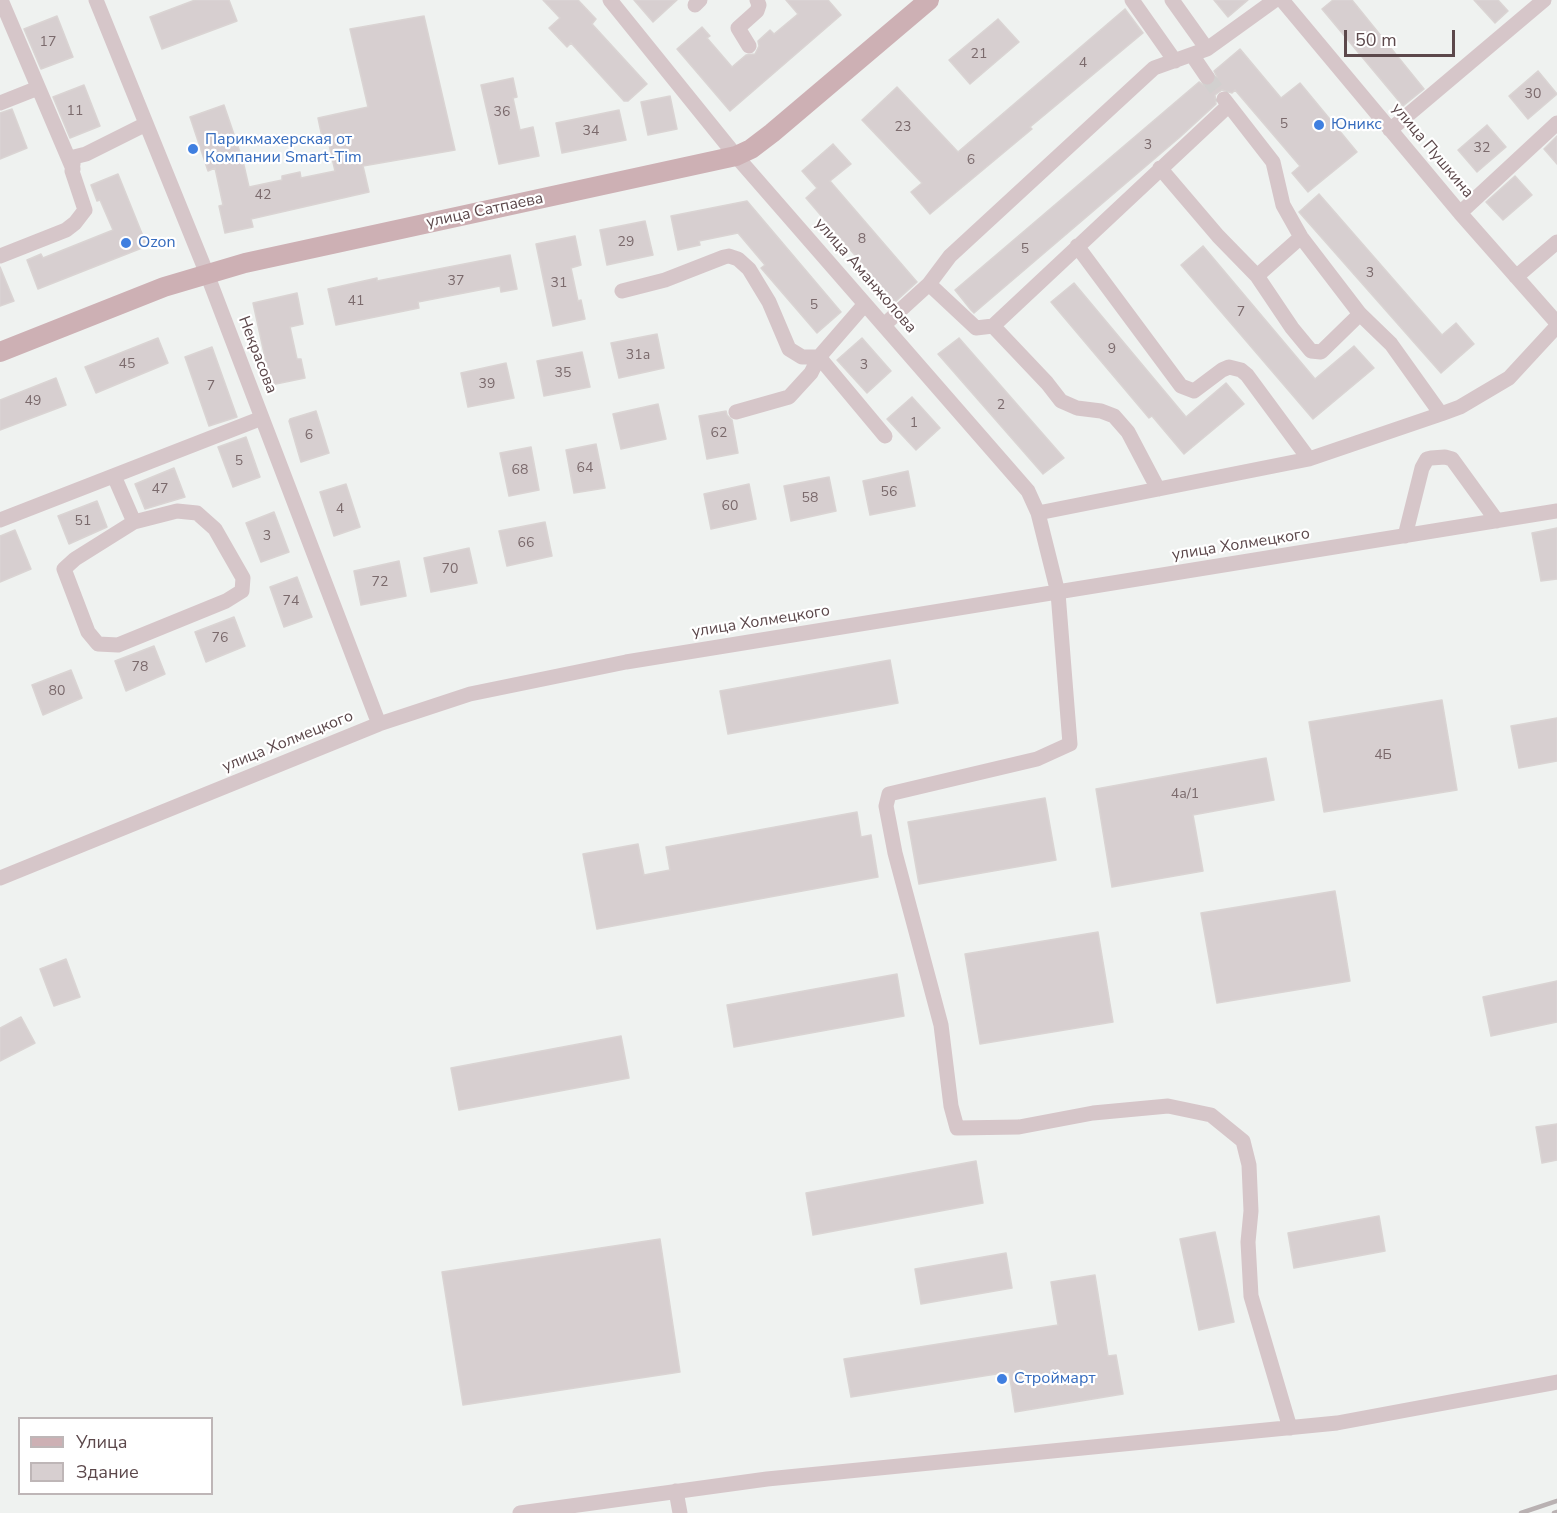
<!DOCTYPE html>
<html>
<head>
<meta charset="utf-8">
<style>
	body { margin:0 }
	#map { position:relative; width:1557px; height:1513px; overflow:hidden; background:#eff2f0; font-family:"Nunito Sans",sans-serif }
	canvas { display:block }
	.legend { position:absolute; left:18px; top:1417px; width:195px; height:78px; box-sizing:border-box; background:#fff; border:2px solid #beb6b7; margin:0; padding:8px 10px; list-style:none; font-size:18px; color:#5c484b }
	.legend li { display:flex; align-items:center; gap:12px; height:30px }
	.legend b { width:30px; border:2px solid #beb6b7 }
	.scale { position:absolute; left:1344px; top:30px; width:111px; height:27px; box-sizing:border-box; border:3px solid #5c484b; border-top:0; padding-left:8px; font-size:18px; line-height:21px; white-space:nowrap; color:#5c484b; -webkit-text-stroke:4px #fff; paint-order:stroke }
</style>
</head>
<body>
<div id="map">
<canvas width="1557" height="1513"></canvas>
<ul class="legend">
<li><b style="height:8px;background:#cdb0b4"></b>Улица</li>
<li><b style="height:16px;background:#d7cfd0"></b>Здание</li>
</ul>
<div class="scale">50 m</div>
</div>
<script>
const ctx = document.querySelector('canvas').getContext('2d');
ctx.lineJoin = 'round';
function fillPath(path, color) {
  ctx.fillStyle = color;
  ctx.fill(path, 'evenodd');
}
function shape(rows) {
  const path = new Path2D();
  for (const r of rows) {
    path.moveTo(r[0], r[1]);
    for (let i = 2; i < r.length; i += 2) path.lineTo(r[i], r[i + 1]);
  }
  return path;
}
function trace(path, color, width, dash) {
  ctx.strokeStyle = color;
  ctx.lineWidth = width;
  ctx.lineCap = dash ? 'butt' : 'round';
  ctx.setLineDash(dash || []);
  ctx.stroke(path);
}
function label(font, color, halo, rows, align = 'center') {
  ctx.font = font + ' "Nunito Sans",sans-serif';
  ctx.lineWidth = 4.5;
  ctx.setLineDash([]);
  ctx.textBaseline = 'middle';
  ctx.strokeStyle = halo;
  ctx.fillStyle = color;
  for (const [text, x, y, turn = 0] of rows) {
    ctx.save();
    ctx.translate(x, y);
    ctx.rotate((+turn || 0) * Math.PI / 180);
    ctx.textAlign = isNaN(turn) ? turn : align;
    if (halo) ctx.strokeText(text, 0, 0);
    ctx.fillText(text, 0, 0);
    ctx.restore();
  }
}
const building = shape([
	[195,0,229,0,237,21,162,49,150,17,195,0],
	[543,0,578,0,596,19,592,24,647,84,628,101,624,101,571,43,567,47,549,28,560,18,543,0],
	[634,0,677,0,653,22,634,0],
	[786,0,828,0,841,15,730,111,677,49,702,27,710,36,707,38,732,67,746,55,755,54,759,46,758,41,770,30,774,34,798,14,786,0],
	[1214,0,1248,0,1228,17,1214,0],
	[1333,0,1352,0,1424,89,1403,106,1322,9,1333,0],
	[1474,0,1498,0,1508,11,1495,23,1474,0],
	[1125,9,1143,33,1030,127,1032,129,930,214,911,192,922,183,862,120,897,87,958,152,1125,9],
	[57,16,73,57,41,69,24,29,57,16],
	[424,16,455,150,363,166,369,192,251,219,253,227,225,233,219,206,223,205,215,168,208,171,190,117,224,105,243,161,249,187,282,180,282,176,300,172,301,178,335,171,327,136,322,137,318,118,368,107,350,29,424,16],
	[998,19,1019,42,970,84,949,60,998,19],
	[1240,49,1281,98,1300,83,1357,152,1308,192,1292,173,1300,166,1235,90,1232,93,1222,90,1215,95,1216,104,1180,137,974,313,971,310,955,290,1199,82,1207,87,1213,85,1217,77,1214,71,1240,49],
	[1538,71,1557,94,1528,119,1509,96,1538,71],
	[513,78,517,97,513,98,520,130,533,127,539,156,499,164,481,85,513,78],
	[84,85,100,126,70,138,53,97,84,85],
	[670,96,677,129,648,135,641,102,670,96],
	[12,109,27,148,0,159,0,113,12,109],
	[619,110,626,140,562,153,556,123,619,110],
	[1487,125,1506,147,1477,172,1458,150,1487,125],
	[1557,136,1557,164,1544,149,1557,136],
	[833,144,851,164,830,181,917,282,895,302,806,198,817,188,802,171,833,144],
	[118,174,147,246,38,289,27,260,41,254,43,258,113,230,100,200,97,201,91,185,118,174],
	[1515,176,1532,195,1503,220,1486,202,1515,176],
	[1319,194,1442,335,1456,323,1474,344,1441,373,1299,212,1319,194],
	[747,201,841,312,817,333,761,268,765,265,738,233,699,241,700,245,678,250,671,216,747,201],
	[645,221,653,255,607,265,600,230,645,221],
	[575,236,581,265,571,268,578,301,581,300,585,319,553,326,536,244,575,236],
	[1203,246,1315,379,1354,346,1374,368,1313,419,1181,265,1203,246],
	[510,255,517,289,501,292,500,286,418,302,419,308,336,325,328,289,377,278,377,281,510,255],
	[0,267,14,301,0,306,0,267],
	[1074,283,1186,417,1226,383,1244,404,1184,454,1152,416,1149,418,1051,302,1074,283],
	[297,293,303,324,290,327,297,359,301,359,305,378,271,385,253,303,297,293],
	[657,334,664,368,619,378,611,343,657,334],
	[158,338,168,363,96,393,85,367,158,338],
	[862,338,891,371,867,393,837,360,862,338],
	[959,338,1064,458,1043,474,938,354,959,338],
	[212,347,237,417,209,426,185,357,212,347],
	[582,352,590,387,544,396,537,361,582,352],
	[506,363,514,398,468,407,461,373,506,363],
	[56,378,66,405,0,430,0,400,56,378],
	[912,397,940,428,916,450,887,419,912,397],
	[658,404,666,439,621,449,613,414,658,404],
	[316,411,329,453,301,462,289,421,290,419,316,411],
	[726,411,727,415,732,420,738,453,707,459,699,416,726,411],
	[246,437,260,477,233,487,218,447,246,437],
	[596,444,605,488,574,493,566,450,596,444],
	[531,447,539,490,509,496,500,453,531,447],
	[174,468,185,497,145,509,135,484,174,468],
	[908,471,915,506,870,515,863,481,908,471],
	[829,477,836,511,791,521,784,486,829,477],
	[346,484,360,527,334,536,320,492,346,484],
	[749,484,756,519,711,529,704,494,749,484],
	[97,501,107,527,69,544,58,516,97,501],
	[274,512,289,552,261,562,246,523,274,512],
	[545,522,552,556,507,566,499,531,545,522],
	[1557,528,1557,579,1541,581,1532,533,1557,528],
	[15,530,31,569,0,582,0,536,15,530],
	[469,548,477,583,431,592,424,558,469,548],
	[399,561,406,596,361,605,354,571,399,561],
	[297,577,312,617,284,627,270,587,297,577],
	[234,617,245,646,206,662,195,632,234,617],
	[154,646,165,674,126,691,115,661,154,646],
	[890,660,898,703,728,734,720,691,890,660],
	[71,670,82,698,43,715,32,685,71,670],
	[1442,700,1457,790,1324,812,1309,722,1442,700],
	[1557,718,1557,761,1519,768,1511,726,1557,718],
	[1266,758,1274,800,1193,815,1203,871,1112,887,1096,789,1266,758],
	[1045,798,1056,860,919,884,908,822,1045,798],
	[857,812,861,837,871,835,878,877,597,929,583,854,638,844,644,875,670,870,666,847,857,812],
	[1335,891,1350,981,1217,1003,1201,913,1335,891],
	[1098,932,1113,1022,980,1044,965,954,1098,932],
	[66,959,80,997,54,1006,40,969,66,959],
	[897,974,904,1016,734,1047,727,1005,897,974],
	[1557,981,1557,1022,1491,1036,1483,997,1557,981],
	[21,1017,35,1043,0,1061,0,1028,21,1017],
	[621,1036,629,1078,459,1110,451,1068,621,1036],
	[1557,1124,1557,1160,1542,1163,1536,1127,1557,1124],
	[976,1161,983,1203,813,1235,806,1193,976,1161],
	[1379,1216,1385,1251,1294,1268,1288,1233,1379,1216],
	[1215,1232,1234,1322,1199,1330,1180,1239,1215,1232],
	[660,1239,680,1372,463,1405,442,1272,660,1239],
	[1006,1253,1012,1288,921,1304,915,1269,1006,1253],
	[1095,1275,1108,1356,1116,1355,1123,1394,1015,1412,1009,1372,851,1397,844,1359,1058,1325,1051,1282,1095,1275]
]);
fillPath(building, '#d7cfd0');
trace(building, '#dad4d3', 1.5);
trace(shape([
	[1207,77,1223,98]
]), '#d2d0cf', 15, [15, 8]);
trace(shape([
	[1,0,73,169],
	[96,0,207,274,379,724],
	[610,0,736,156,1028,491,1038,513,1058,593,1070,744,1037,759,889,794,886,806,895,853,941,1025,951,1106,957,1128,1019,1127,1093,1113,1168,1106,1211,1115,1243,1141,1249,1165,1251,1211,1248,1242,1251,1296,1290,1428],
	[1132,0,1175,61],
	[1172,0,1207,49],
	[1282,0,1460,213,1557,323],
	[695,5,700,0],
	[749,46,738,28,757,11,759,5,757,0],
	[1192,55,1207,77],
	[1224,99,1273,162,1283,205,1301,237,1360,314,1391,344,1441,414],
	[0,103,38,88],
	[1390,130,1544,0],
	[1160,168,1218,236,1257,276,1292,328,1311,351,1321,352,1360,314],
	[1460,213,1557,123],
	[1077,246,1181,386,1194,391,1222,370,1229,367,1241,370,1247,375,1309,459],
	[0,256,66,230,75,223,85,210,72,171,74,157,86,154,146,124],
	[1257,276,1301,237],
	[1516,277,1557,242],
	[929,284,976,328,993,326,1228,106],
	[622,291,665,280,724,257,729,256,738,259,749,269,769,302,789,349,802,357,819,357,885,436],
	[884,325,929,284,950,256,1154,68,1207,49,1275,0],
	[993,326,1047,383,1061,401,1077,408,1101,411,1114,416,1128,432,1158,489],
	[736,412,789,397,811,373,819,357,865,304],
	[114,476,134,522],
	[177,511,197,513,215,529,243,578,242,591,226,601,118,645,98,644,88,632,64,569,75,559,134,522,177,511],
	[1038,513,1309,459,1441,414,1460,407,1509,378,1557,326],
	[0,520,262,418],
	[1405,536,1422,468,1427,459,1431,458,1445,457,1452,459,1497,521],
	[0,878,379,724,470,694,626,662,1557,511],
	[676,1491,680,1513],
	[520,1513,767,1479,1337,1423,1557,1382]
]), '#d6c6c9', 15);
trace(shape([
	[0,352,164,287,245,263,736,156,751,149,772,133,929,0]
]), '#cdb0b4', 20);
trace(shape([
	[1521,1513,1557,1501],
	[1554,1513,1557,1512]
]), '#b9b1b2', 4.5);
for (const [x, y, r, color] of [
	[1319,125,6,"#3f7fe0"],
	[193,149,6,"#3f7fe0"],
	[126,243,6,"#3f7fe0"],
	[1002,1379,6,"#3f7fe0"]
]) {
  const dot = new Path2D();
  dot.arc(x, y, r, 0, 2 * Math.PI);
  ctx.fillStyle = color;
  ctx.fill(dot);
  trace(dot, '#fff', 2);
}
label('14px', '#7b6a6c', null, [
	["17",48,43],
	["21",979,55],
	["4",1083,64],
	["30",1533,95],
	["11",75,112],
	["36",502,113],
	["5",1284,125],
	["23",903,128],
	["34",591,132],
	["3",1148,146],
	["32",1482,149],
	["6",971,161],
	["42",263,196],
	["8",862,240],
	["29",626,243],
	["5",1025,250],
	["3",1370,274],
	["37",456,282],
	["31",559,284],
	["41",356,302],
	["5",814,306],
	["7",1241,313],
	["9",1112,350],
	["31а",638,356],
	["45",127,365],
	["3",864,366],
	["35",563,374],
	["39",487,385],
	["7",211,387],
	["49",33,402],
	["2",1001,406],
	["1",914,424],
	["62",719,434],
	["6",309,436],
	["5",239,462],
	["64",585,469],
	["68",520,471],
	["47",160,490],
	["56",889,493],
	["58",810,499],
	["60",730,507],
	["4",340,510],
	["51",83,522],
	["3",267,537],
	["66",526,544],
	["70",450,570],
	["72",380,583],
	["74",291,602],
	["76",220,639],
	["78",140,668],
	["80",57,692],
	["4Б",1383,756],
	["4а/1",1185,795]
]);
label('16px', '#366cbe', '#fff', [
	["Юникс",1331,125],
	["Парикмахерская от",205,140],
	["Компании Smart-Tim",205,158],
	["Ozon",138,243],
	["Строймарт",1014,1379]
], 'left');
label('16px', '#5c484b', '#fff', [
	["улица Пушкина",1432,151,50],
	["улица Сатпаева",485,211,-12],
	["улица Аманжолова",865,276,49],
	["Некрасова",257,355,69],
	["улица Холмецкого",1241,545,-9],
	["улица Холмецкого",761,622,-9],
	["улица Холмецкого",288,742,-22]
]);
</script>
</body>
</html>
